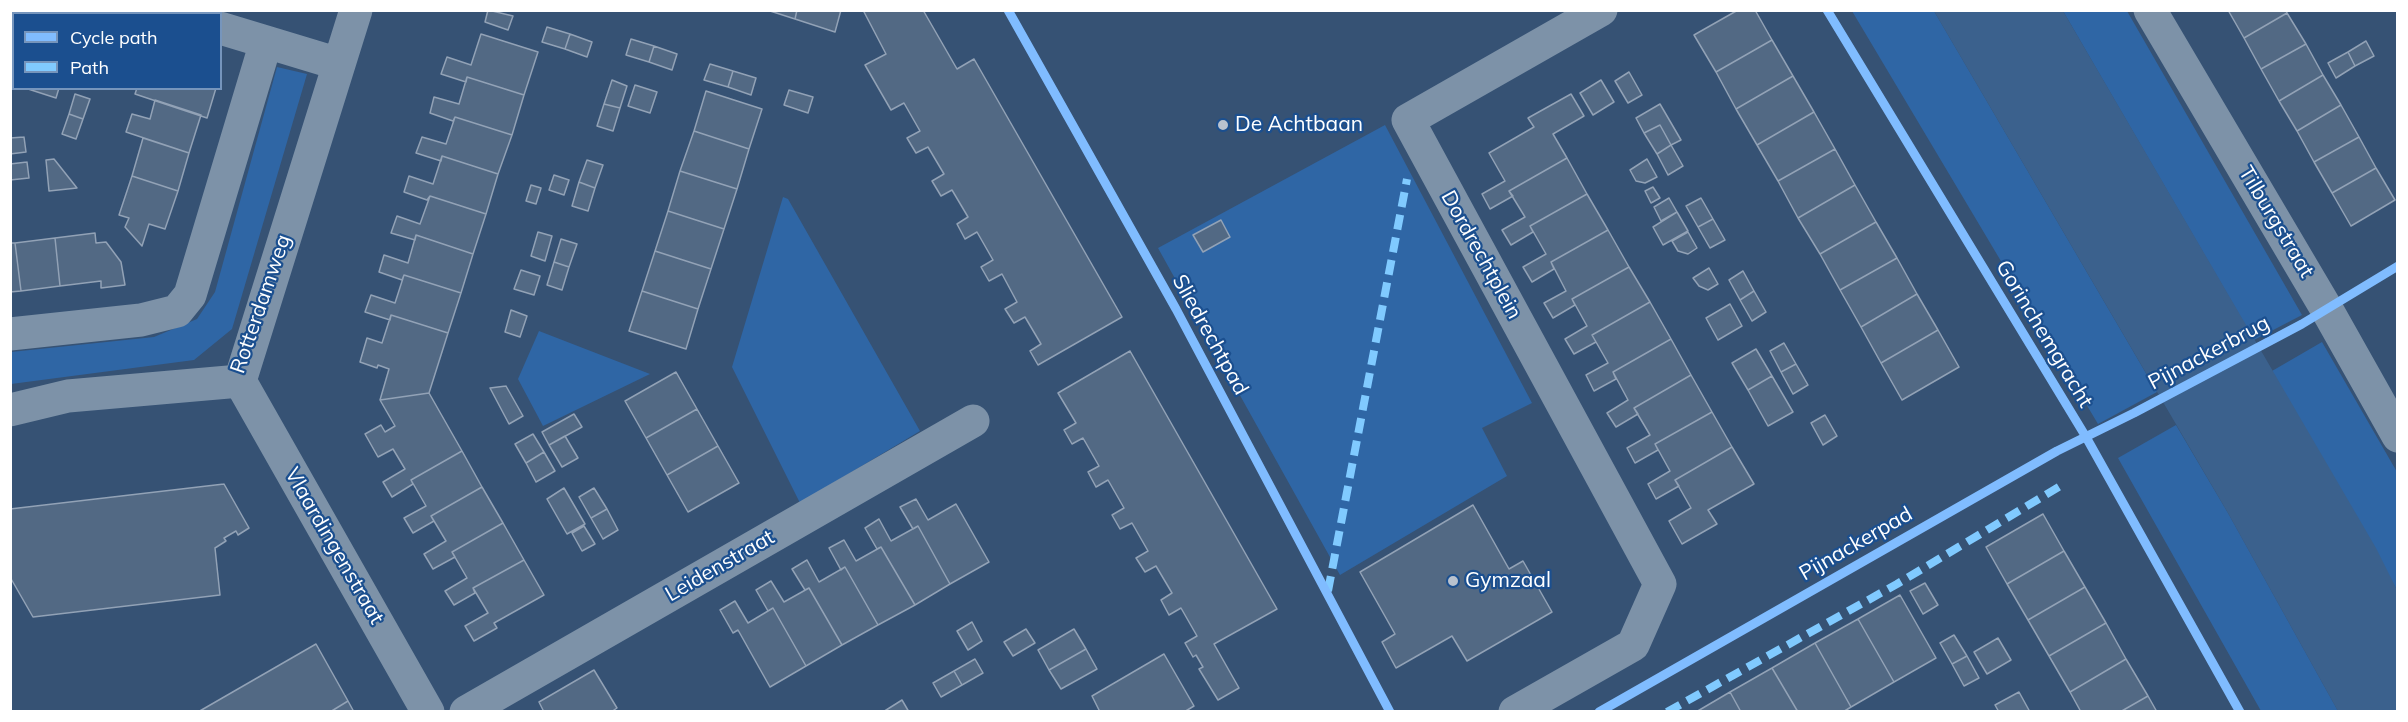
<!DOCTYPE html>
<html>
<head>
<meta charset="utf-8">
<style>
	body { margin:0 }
	#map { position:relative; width:2408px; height:722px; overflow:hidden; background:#365274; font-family:Mulish,sans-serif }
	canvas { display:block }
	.frame { position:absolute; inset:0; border:12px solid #fff; pointer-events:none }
	.legend { position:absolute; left:12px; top:12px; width:210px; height:78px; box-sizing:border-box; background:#1b4f8f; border:2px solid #7695bc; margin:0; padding:8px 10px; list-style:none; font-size:18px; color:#fff }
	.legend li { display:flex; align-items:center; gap:12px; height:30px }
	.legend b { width:30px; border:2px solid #7695bc }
</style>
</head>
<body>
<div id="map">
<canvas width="2408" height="722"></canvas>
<div class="frame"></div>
<ul class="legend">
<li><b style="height:8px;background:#80bcff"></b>Cycle path</li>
<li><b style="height:8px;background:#80caff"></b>Path</li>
</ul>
</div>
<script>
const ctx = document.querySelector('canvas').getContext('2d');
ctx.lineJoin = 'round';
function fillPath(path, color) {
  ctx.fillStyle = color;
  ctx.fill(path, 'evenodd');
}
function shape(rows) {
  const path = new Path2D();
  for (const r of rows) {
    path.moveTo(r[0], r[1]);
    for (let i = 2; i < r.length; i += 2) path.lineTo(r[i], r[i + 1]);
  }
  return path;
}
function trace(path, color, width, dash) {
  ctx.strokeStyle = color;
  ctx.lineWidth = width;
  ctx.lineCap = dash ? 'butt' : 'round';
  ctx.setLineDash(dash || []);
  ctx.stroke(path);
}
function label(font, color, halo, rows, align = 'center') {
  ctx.font = font + ' Mulish,sans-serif';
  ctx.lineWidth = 4.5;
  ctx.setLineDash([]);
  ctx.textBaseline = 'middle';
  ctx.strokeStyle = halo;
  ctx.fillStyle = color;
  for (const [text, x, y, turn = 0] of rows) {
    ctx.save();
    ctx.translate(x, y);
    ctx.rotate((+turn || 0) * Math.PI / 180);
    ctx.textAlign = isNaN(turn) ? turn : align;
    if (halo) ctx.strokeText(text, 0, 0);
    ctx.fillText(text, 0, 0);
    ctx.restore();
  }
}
fillPath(shape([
	[1852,11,1934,11,2157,392,2098,424],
	[2063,11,2127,11,2302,315,2254,340],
	[277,67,307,74,232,329,194,360,11,384,11,352,154,337,197,319,215,292],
	[1385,125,1532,403,1482,428,1507,476,1340,575,1158,248],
	[783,197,788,199,920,431,800,503,732,367],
	[539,331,650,374,543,426,518,379],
	[2322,342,2397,472,2397,590,2272,371],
	[2176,425,2228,513,2338,711,2261,711,2118,458]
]), '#2f66a5');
fillPath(shape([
	[1934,11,2063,11,2376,548,2397,590,2397,711,2338,711,2228,513]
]), '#3b618d');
const building = shape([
	[488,10,513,16,508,30,485,22,488,10],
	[767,10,797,10,795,19,767,10],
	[797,10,841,10,835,32,795,19,797,10],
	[863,10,923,10,957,69,974,59,1122,317,1038,365,1030,351,1041,344,1025,317,1014,323,1005,309,1017,302,1002,274,989,281,981,267,993,260,977,232,965,239,957,224,968,217,952,190,941,196,932,181,944,174,928,147,916,153,907,138,920,131,904,103,891,110,865,65,886,54,863,10],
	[1738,10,1755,10,1772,40,1716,72,1694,35,1738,10],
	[2228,10,2286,10,2287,13,2244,38,2228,10],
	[2287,13,2306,44,2261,69,2244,38,2287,13],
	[547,27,570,34,565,49,542,42,547,27],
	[10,33,14,34,14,85,10,84,10,33],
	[481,34,538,52,524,95,467,77,466,82,441,74,447,57,471,65,481,34],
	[570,34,592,42,587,57,565,49,570,34],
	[631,39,654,46,649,62,626,55,631,39],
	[1772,40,1793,76,1736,109,1716,72,1772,40],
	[2366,41,2374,56,2355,66,2348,52,2366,41],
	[2306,44,2323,75,2279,101,2261,69,2306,44],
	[654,46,677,54,672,70,649,62,654,46],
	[2348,52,2355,66,2336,78,2328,63,2348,52],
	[710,64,733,71,728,87,704,80,710,64],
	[733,71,756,78,751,95,728,87,733,71],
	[1629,72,1642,95,1628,103,1615,81,1629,72],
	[2323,75,2341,105,2297,131,2279,101,2323,75],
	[1793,76,1814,112,1757,145,1736,109,1793,76],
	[467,77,524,95,512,135,455,117,453,121,430,113,434,97,459,104,467,77],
	[612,80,627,86,620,108,604,104,612,80],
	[1601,80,1614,102,1593,115,1580,93,1601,80],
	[635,85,657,92,650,113,628,106,635,85],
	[25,88,59,88,56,98,25,88],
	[137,88,216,88,207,118,135,94,137,88],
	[789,90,813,97,808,113,784,105,789,90],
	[706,91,762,109,749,149,694,131,706,91],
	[75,94,90,99,83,119,69,114,75,94],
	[1571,94,1584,116,1553,134,1567,158,1509,191,1513,196,1490,209,1482,194,1505,181,1489,153,1534,127,1528,118,1571,94],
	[155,100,201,115,189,153,126,132,132,114,150,119,155,100],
	[604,104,620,108,613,131,597,126,604,104],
	[1660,104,1681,140,1671,145,1660,125,1644,133,1636,118,1660,104],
	[2341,105,2359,137,2314,162,2297,131,2341,105],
	[1814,112,1835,149,1778,181,1757,145,1814,112],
	[69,114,83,119,76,139,62,134,69,114],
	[455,117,512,135,498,174,442,156,441,161,416,153,422,137,446,144,455,117],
	[1660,125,1671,145,1657,154,1644,133,1660,125],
	[694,131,749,149,737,189,680,171,694,131],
	[24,137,26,152,10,154,10,138,24,137],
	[2359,137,2376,168,2332,193,2314,162,2359,137],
	[143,138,189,153,178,191,132,176,143,138],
	[1671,145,1683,166,1668,175,1657,154,1671,145],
	[1835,149,1855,185,1798,218,1778,181,1835,149],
	[442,156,498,174,486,214,430,196,427,200,404,192,409,176,433,184,442,156],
	[1567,158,1587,194,1530,226,1533,232,1511,245,1502,230,1525,217,1509,191,1567,158],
	[54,159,77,188,49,191,46,160,54,159],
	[1647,159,1657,177,1645,183,1636,181,1630,170,1647,159],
	[587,160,603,165,595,188,579,182,587,160],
	[27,162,29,178,10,180,10,164,27,162],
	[2376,168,2395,200,2351,226,2332,193,2376,168],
	[680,171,737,189,724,229,668,211,680,171],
	[554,175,569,180,564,195,549,190,554,175],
	[132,176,178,191,165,229,149,224,142,246,125,227,129,218,119,215,132,176],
	[579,182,595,188,588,211,572,206,579,182],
	[531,185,541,188,536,204,526,201,531,185],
	[1855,185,1876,222,1820,254,1798,218,1855,185],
	[1653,187,1660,198,1651,203,1645,191,1653,187],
	[1587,194,1608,230,1551,262,1554,269,1532,282,1523,267,1546,254,1530,226,1587,194],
	[430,196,486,214,473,254,416,235,415,240,391,233,397,216,420,224,430,196],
	[1669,198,1677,212,1661,221,1654,207,1669,198],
	[1701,198,1713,219,1698,227,1686,206,1701,198],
	[668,211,724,229,711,269,655,251,668,211],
	[1677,212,1688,231,1663,245,1653,227,1677,212],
	[1713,219,1725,240,1710,248,1698,227,1713,219],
	[1221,220,1230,237,1203,252,1193,235,1221,220],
	[1876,222,1897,258,1840,290,1820,254,1876,222],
	[1608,230,1629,267,1572,299,1575,305,1553,318,1544,303,1566,291,1551,262,1608,230],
	[538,232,552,236,545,261,531,256,538,232],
	[1688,232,1697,248,1688,254,1678,251,1672,241,1688,232],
	[95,233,96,243,106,242,121,262,125,285,101,288,101,281,60,286,55,238,95,233],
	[416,235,473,254,461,293,404,275,402,280,379,272,384,255,408,263,416,235],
	[55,238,60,286,21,291,15,243,55,238],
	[561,239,577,244,569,267,554,262,561,239],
	[10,243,15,243,21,291,10,292,10,243],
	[655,251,711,269,698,309,642,291,655,251],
	[1897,258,1917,294,1861,327,1840,290,1897,258],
	[554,262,569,267,562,290,547,285,554,262],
	[1629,267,1650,302,1592,335,1596,342,1574,354,1565,339,1587,326,1572,299,1629,267],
	[1709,268,1718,284,1708,290,1699,286,1693,278,1709,268],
	[521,270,540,276,534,295,514,289,521,270],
	[1743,271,1754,291,1740,300,1729,280,1743,271],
	[404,275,461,293,448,333,391,315,390,320,365,312,371,295,395,303,404,275],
	[642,291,698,309,686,349,629,331,642,291],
	[1754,291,1766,312,1752,321,1740,300,1754,291],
	[1917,294,1938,330,1881,363,1861,327,1917,294],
	[1650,302,1671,339,1613,372,1616,379,1594,391,1586,375,1608,363,1592,335,1650,302],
	[1730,304,1742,326,1718,340,1706,318,1730,304],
	[511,310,527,316,520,337,505,332,511,310],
	[391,315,448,333,429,393,380,400,389,369,378,365,377,368,360,362,367,338,382,343,391,315],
	[1938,330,1959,367,1902,400,1881,363,1938,330],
	[1671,339,1691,375,1634,408,1638,414,1616,427,1607,413,1628,400,1613,372,1671,339],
	[1784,343,1796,364,1781,372,1770,351,1784,343],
	[1756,349,1772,376,1748,390,1732,363,1756,349],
	[1130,351,1277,609,1214,644,1239,688,1218,700,1199,669,1203,667,1196,655,1193,657,1185,643,1197,636,1181,608,1169,615,1161,600,1172,593,1156,566,1145,572,1136,558,1148,551,1132,523,1120,529,1112,515,1124,508,1108,480,1096,487,1088,472,1099,466,1083,438,1072,444,1064,430,1076,423,1058,393,1130,351],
	[1796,364,1808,385,1793,394,1781,372,1796,364],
	[676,372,697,409,646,438,625,401,676,372],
	[1691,375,1712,412,1655,444,1658,450,1635,463,1627,448,1650,435,1634,408,1691,375],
	[1772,376,1793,412,1768,426,1748,390,1772,376],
	[506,386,523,416,509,424,490,388,506,386],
	[429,393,462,451,411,480,413,484,392,497,383,482,405,469,393,449,378,457,365,434,381,425,385,432,395,426,380,400,429,393],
	[697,409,718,446,667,475,646,438,697,409],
	[1712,412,1732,447,1675,480,1679,486,1656,499,1648,484,1670,471,1655,444,1712,412],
	[574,414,582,427,549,445,542,432,574,414],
	[1825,415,1837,436,1823,445,1811,423,1825,415],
	[533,434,544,452,526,463,515,444,533,434],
	[565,436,578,458,562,467,549,445,565,436],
	[718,446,739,483,688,512,667,475,718,446],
	[1732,447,1754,484,1708,510,1717,524,1682,544,1669,521,1691,508,1675,480,1732,447],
	[462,451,482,487,431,516,434,521,413,533,404,518,426,506,411,480,462,451],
	[544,452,555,471,536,482,526,463,544,452],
	[224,484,249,528,238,535,236,531,224,538,226,541,215,548,220,595,33,617,10,577,10,509,224,484],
	[482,487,503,523,452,552,455,557,433,569,424,554,446,541,431,516,482,487],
	[564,488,585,524,567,534,547,499,564,488],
	[594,488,607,509,591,518,579,497,594,488],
	[916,499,928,520,956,504,989,562,950,584,918,526,913,529,900,507,916,499],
	[1473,505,1509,569,1523,561,1552,612,1467,661,1452,636,1396,668,1382,642,1395,634,1360,572,1473,505],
	[607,509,618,530,603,539,591,518,607,509],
	[2043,514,2064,551,2007,584,1986,547,2043,514],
	[879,519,891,541,918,526,950,584,915,605,881,547,877,549,865,528,879,519],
	[503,523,524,560,473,588,475,593,454,605,445,591,467,578,452,552,503,523],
	[584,526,595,544,582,551,572,533,584,526],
	[844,540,856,561,881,547,915,605,878,625,845,567,841,570,829,548,844,540],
	[2064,551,2085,587,2028,620,2007,584,2064,551],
	[524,560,544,595,494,623,497,628,474,641,465,626,488,613,473,588,524,560],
	[807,560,819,582,845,567,878,625,842,645,809,588,805,590,792,569,807,560],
	[771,581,784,602,809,588,842,645,806,666,773,608,768,611,756,590,771,581],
	[1925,583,1938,605,1923,614,1910,591,1925,583],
	[2085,587,2106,623,2049,656,2028,620,2085,587],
	[1900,595,1936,658,1894,682,1858,619,1900,595],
	[735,601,748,623,773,608,806,666,770,687,738,630,733,633,720,610,735,601],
	[1858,619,1894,682,1851,707,1815,643,1858,619],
	[972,622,982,641,968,650,957,631,972,622],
	[2106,623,2126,659,2070,692,2049,656,2106,623],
	[1026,629,1035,643,1013,656,1004,642,1026,629],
	[1074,629,1086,649,1049,670,1038,650,1074,629],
	[1954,635,1967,656,1952,664,1940,643,1954,635],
	[1998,638,2011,660,1987,674,1974,652,1998,638],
	[1815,643,1851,707,1843,712,1798,712,1772,668,1815,643],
	[316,644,348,701,330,712,198,712,316,644],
	[1086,649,1097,669,1061,689,1049,670,1086,649],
	[1164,654,1194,706,1184,712,1100,712,1092,696,1164,654],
	[1967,656,1979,678,1964,686,1952,664,1967,656],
	[975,659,983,673,962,685,954,671,975,659],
	[2126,659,2148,696,2120,712,2081,712,2070,692,2126,659],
	[1772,668,1798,712,1741,712,1730,692,1772,668],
	[594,670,617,708,611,712,544,712,539,702,594,670],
	[954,671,962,685,941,697,933,683,954,671],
	[1730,692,1741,712,1696,712,1730,692],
	[2019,692,2030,712,1999,712,1995,705,2019,692],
	[2148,696,2157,712,2120,712,2148,696],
	[902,700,909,712,883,712,902,700],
	[348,701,354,712,330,712,348,701]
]);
fillPath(building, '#526984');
trace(building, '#92a2b6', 1.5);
trace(shape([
	[164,10,174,14],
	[2150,10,2326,308,2398,436],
	[220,28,339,64],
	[10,334,141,320,177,311,190,295,266,42],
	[240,381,428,712],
	[10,410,68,396,240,381,356,10],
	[466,712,973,421],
	[1515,712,1633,645,1660,584,1408,120,1601,10]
]), '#7d92a8', 33);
trace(shape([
	[1328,591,1407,179],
	[1667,712,1897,584,2062,485]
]), '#80caff', 8, [15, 8]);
trace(shape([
	[1008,10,1176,309,1390,712],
	[1827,10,2086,437,2240,712],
	[1599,712,2057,451,2134,413,2302,324,2398,266]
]), '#80bcff', 9);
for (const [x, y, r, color] of [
	[1223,125,6,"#b9c2ce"],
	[1453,581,6,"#b9c2ce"]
]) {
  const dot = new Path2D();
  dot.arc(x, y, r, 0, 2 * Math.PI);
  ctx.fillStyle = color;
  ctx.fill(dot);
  trace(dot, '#1b4f8f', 2);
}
label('21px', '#fff', '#1b4f8f', [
	["De Achtbaan",1235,125],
	["Gymzaal",1465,581]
], 'left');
label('21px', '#fff', '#1b4f8f', [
	["Tilburgstraat",2276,222,59],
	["Dordrechtplein",1481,255,61],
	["Rotterdamweg",261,304,-71],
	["Gorinchemgracht",2044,334,59],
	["Sliedrechtpad",1210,335,61],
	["Pijnackerbrug",2209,353,-28],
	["Pijnackerpad",1856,544,-30],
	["Vlaardingenstraat",334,546,60],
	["Leidenstraat",720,566,-30]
]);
</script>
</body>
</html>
